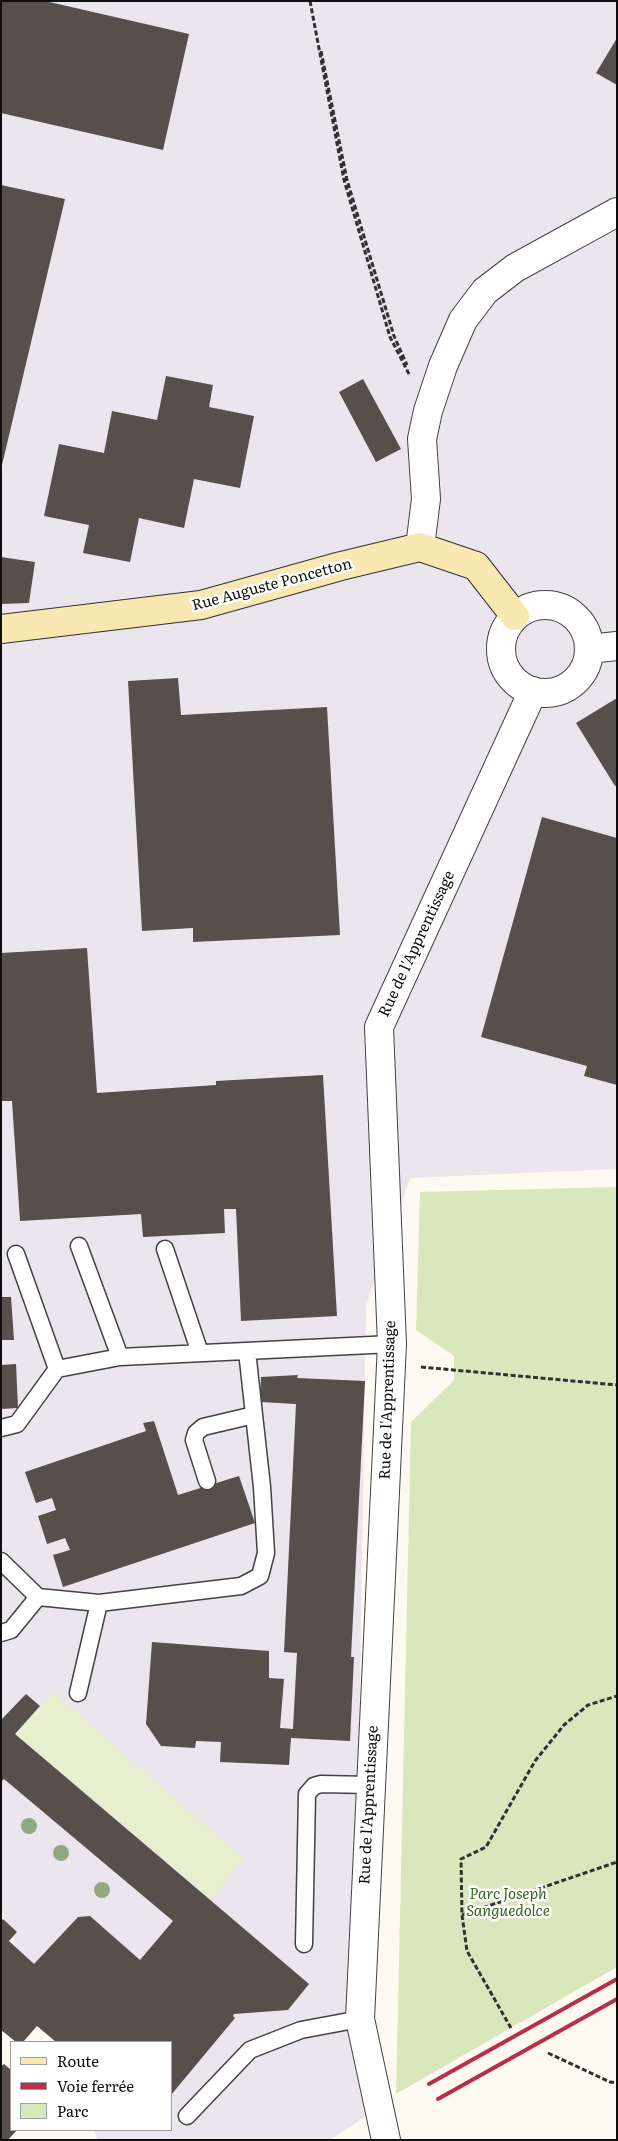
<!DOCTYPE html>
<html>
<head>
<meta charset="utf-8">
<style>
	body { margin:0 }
	#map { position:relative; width:618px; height:2141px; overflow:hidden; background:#fefaf2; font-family:Literata,serif }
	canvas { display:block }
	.frame { position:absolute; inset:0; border:2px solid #0f0f0f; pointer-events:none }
	.legend { position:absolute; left:10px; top:2041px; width:162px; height:90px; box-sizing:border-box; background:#fff; border:1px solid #9f9f9f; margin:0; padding:6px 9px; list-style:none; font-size:15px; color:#0f0f0f }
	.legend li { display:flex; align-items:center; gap:10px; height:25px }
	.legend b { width:25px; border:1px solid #9f9f9f }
</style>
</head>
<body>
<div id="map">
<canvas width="618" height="2141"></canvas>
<div class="frame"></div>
<ul class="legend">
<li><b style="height:6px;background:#fae8b2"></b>Route</li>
<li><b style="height:6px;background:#b72f49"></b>Voie ferrée</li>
<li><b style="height:14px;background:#d9e7bd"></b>Parc</li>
</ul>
</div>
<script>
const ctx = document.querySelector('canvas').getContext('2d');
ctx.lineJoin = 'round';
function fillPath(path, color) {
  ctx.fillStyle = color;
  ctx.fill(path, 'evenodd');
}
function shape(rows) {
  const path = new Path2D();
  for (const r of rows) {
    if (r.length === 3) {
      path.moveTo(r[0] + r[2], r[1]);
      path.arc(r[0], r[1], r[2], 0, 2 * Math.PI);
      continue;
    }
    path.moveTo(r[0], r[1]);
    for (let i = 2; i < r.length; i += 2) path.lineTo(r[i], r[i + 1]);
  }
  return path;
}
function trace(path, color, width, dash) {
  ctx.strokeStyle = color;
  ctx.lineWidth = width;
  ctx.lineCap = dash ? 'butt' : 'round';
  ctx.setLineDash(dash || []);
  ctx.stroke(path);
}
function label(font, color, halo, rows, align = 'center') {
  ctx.font = font + ' Literata,serif';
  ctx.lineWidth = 5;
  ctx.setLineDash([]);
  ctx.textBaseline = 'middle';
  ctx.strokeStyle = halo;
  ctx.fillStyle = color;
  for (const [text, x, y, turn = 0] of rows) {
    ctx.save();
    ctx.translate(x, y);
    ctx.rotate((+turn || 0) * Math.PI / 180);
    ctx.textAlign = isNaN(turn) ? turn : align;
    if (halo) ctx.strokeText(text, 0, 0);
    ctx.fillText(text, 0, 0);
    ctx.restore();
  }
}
fillPath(shape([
	[1,1,617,1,617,1169,410,1178,366,1306,359,1746,364,2118,330,2140,98,2140,94,2130,171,2130,171,2042,57,2042,1,1911]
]), '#ebe5ed');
fillPath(shape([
	[617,1187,617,1967,396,2094,411,1422,454,1380,454,1356,416,1330,420,1192]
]), '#d9e7bd');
fillPath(shape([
	[53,1692,244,1859,211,1899,15,1734]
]), '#e8efcf');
fillPath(shape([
	[1,1,45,1,189,34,163,150,1,113],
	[617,38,617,85,596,73],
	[1,185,65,199,2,465,1,465],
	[166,376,213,385,209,407,254,416,240,488,194,479,184,528,139,518,130,562,83,553,89,525,44,516,59,444,104,453,112,411,157,420],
	[363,379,401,449,376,462,339,392],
	[1,557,35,562,29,603,1,604],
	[178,678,181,715,327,707,340,935,193,942,193,928,142,931,128,681],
	[617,698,617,785,615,786,576,723],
	[542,817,617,838,617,1085,584,1076,587,1066,481,1037],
	[87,948,97,1093,216,1085,216,1081,323,1075,337,1316,241,1321,236,1209,224,1209,225,1233,143,1237,141,1214,20,1221,12,1101,1,1101,1,953],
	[1,1297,11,1297,14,1340,1,1340],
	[16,1364,18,1408,1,1409,1,1365],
	[298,1375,297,1378,365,1381,351,1657,354,1657,350,1741,291,1738,289,1765,220,1762,221,1742,196,1741,195,1748,161,1746,146,1724,152,1642,269,1651,269,1678,284,1679,280,1728,293,1729,297,1653,284,1652,296,1404,260,1402,261,1377],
	[154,1421,178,1495,239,1476,255,1523,63,1587,53,1555,70,1550,65,1538,47,1544,38,1516,56,1510,52,1498,36,1503,25,1472,146,1431,143,1423],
	[26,1694,40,1706,15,1734,309,1984,288,2010,234,2014,233,2016,235,2018,171,2095,171,2042,56,2042,37,2026,23,2042,16,2042,1,2030,1,1921,3,1919,17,1932,9,1941,34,1964,78,1917,90,1916,140,1960,173,1921,4,1779,1,1782,1,1720],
	[4,2064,11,2070,11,2130,17,2130,8,2140,1,2140,1,2066]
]), '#574f4c');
const service = shape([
	[79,1246,120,1357],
	[165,1249,200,1353],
	[16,1254,57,1369],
	[1,1428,17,1424,57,1369,120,1357,392,1344],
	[207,1481,194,1440,196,1433,203,1427,254,1415],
	[1,1561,38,1597,99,1603],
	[1,1633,11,1630,38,1597],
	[78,1693,99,1603,241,1586,260,1576,266,1553,262,1487,247,1351],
	[304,1944,307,1794,314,1786,321,1784,370,1785],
	[187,2116,250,2050,301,2030,360,2019]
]);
const minor = shape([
	[420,547,426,499,422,439,428,411,443,366,463,320,485,291,515,268,617,212]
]);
const tertiary = shape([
	[545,649,44],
	[589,649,617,646],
	[386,2140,360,2019,392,1344,379,1027,533,691]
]);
const secondary = shape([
	[1,629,201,605,341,566,420,547,476,566,515,616]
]);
trace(service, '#424242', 19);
trace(minor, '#424242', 30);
trace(tertiary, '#424242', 30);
trace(secondary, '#313131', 30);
trace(shape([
	[310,1,344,180,390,337,409,374],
	[321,51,347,180,394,336,407,365],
	[421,1367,617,1385],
	[462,1915,617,1862],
	[511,2028,467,1951,462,1915,461,1859,486,1847,535,1761,564,1725,588,1705,617,1696],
	[548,2053,610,2082,617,2083]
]), '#313131', 3, [5, 2.5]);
trace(service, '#fff', 16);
trace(minor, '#fff', 28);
trace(tertiary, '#fff', 28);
trace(secondary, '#fae8b2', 28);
trace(shape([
	[429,2084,617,1979],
	[438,2099,617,1999]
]), '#b72f49', 4);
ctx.fillStyle = '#92a880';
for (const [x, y] of [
	[29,1826],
	[61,1853],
	[102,1890]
]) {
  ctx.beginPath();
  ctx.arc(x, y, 8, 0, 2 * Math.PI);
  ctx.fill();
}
label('15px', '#0f0f0f', '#fff', [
	["Rue Auguste Poncetton",272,585,-15],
	["Rue de l'Apprentissage",417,944,-65],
	["Rue de l'Apprentissage",388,1400,-88],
	["Rue de l'Apprentissage",369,1805,-87]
]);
label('italic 15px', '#396423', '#fff', [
	["Parc Joseph",508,1895],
	["Sanguedolce",508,1912]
]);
</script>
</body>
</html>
